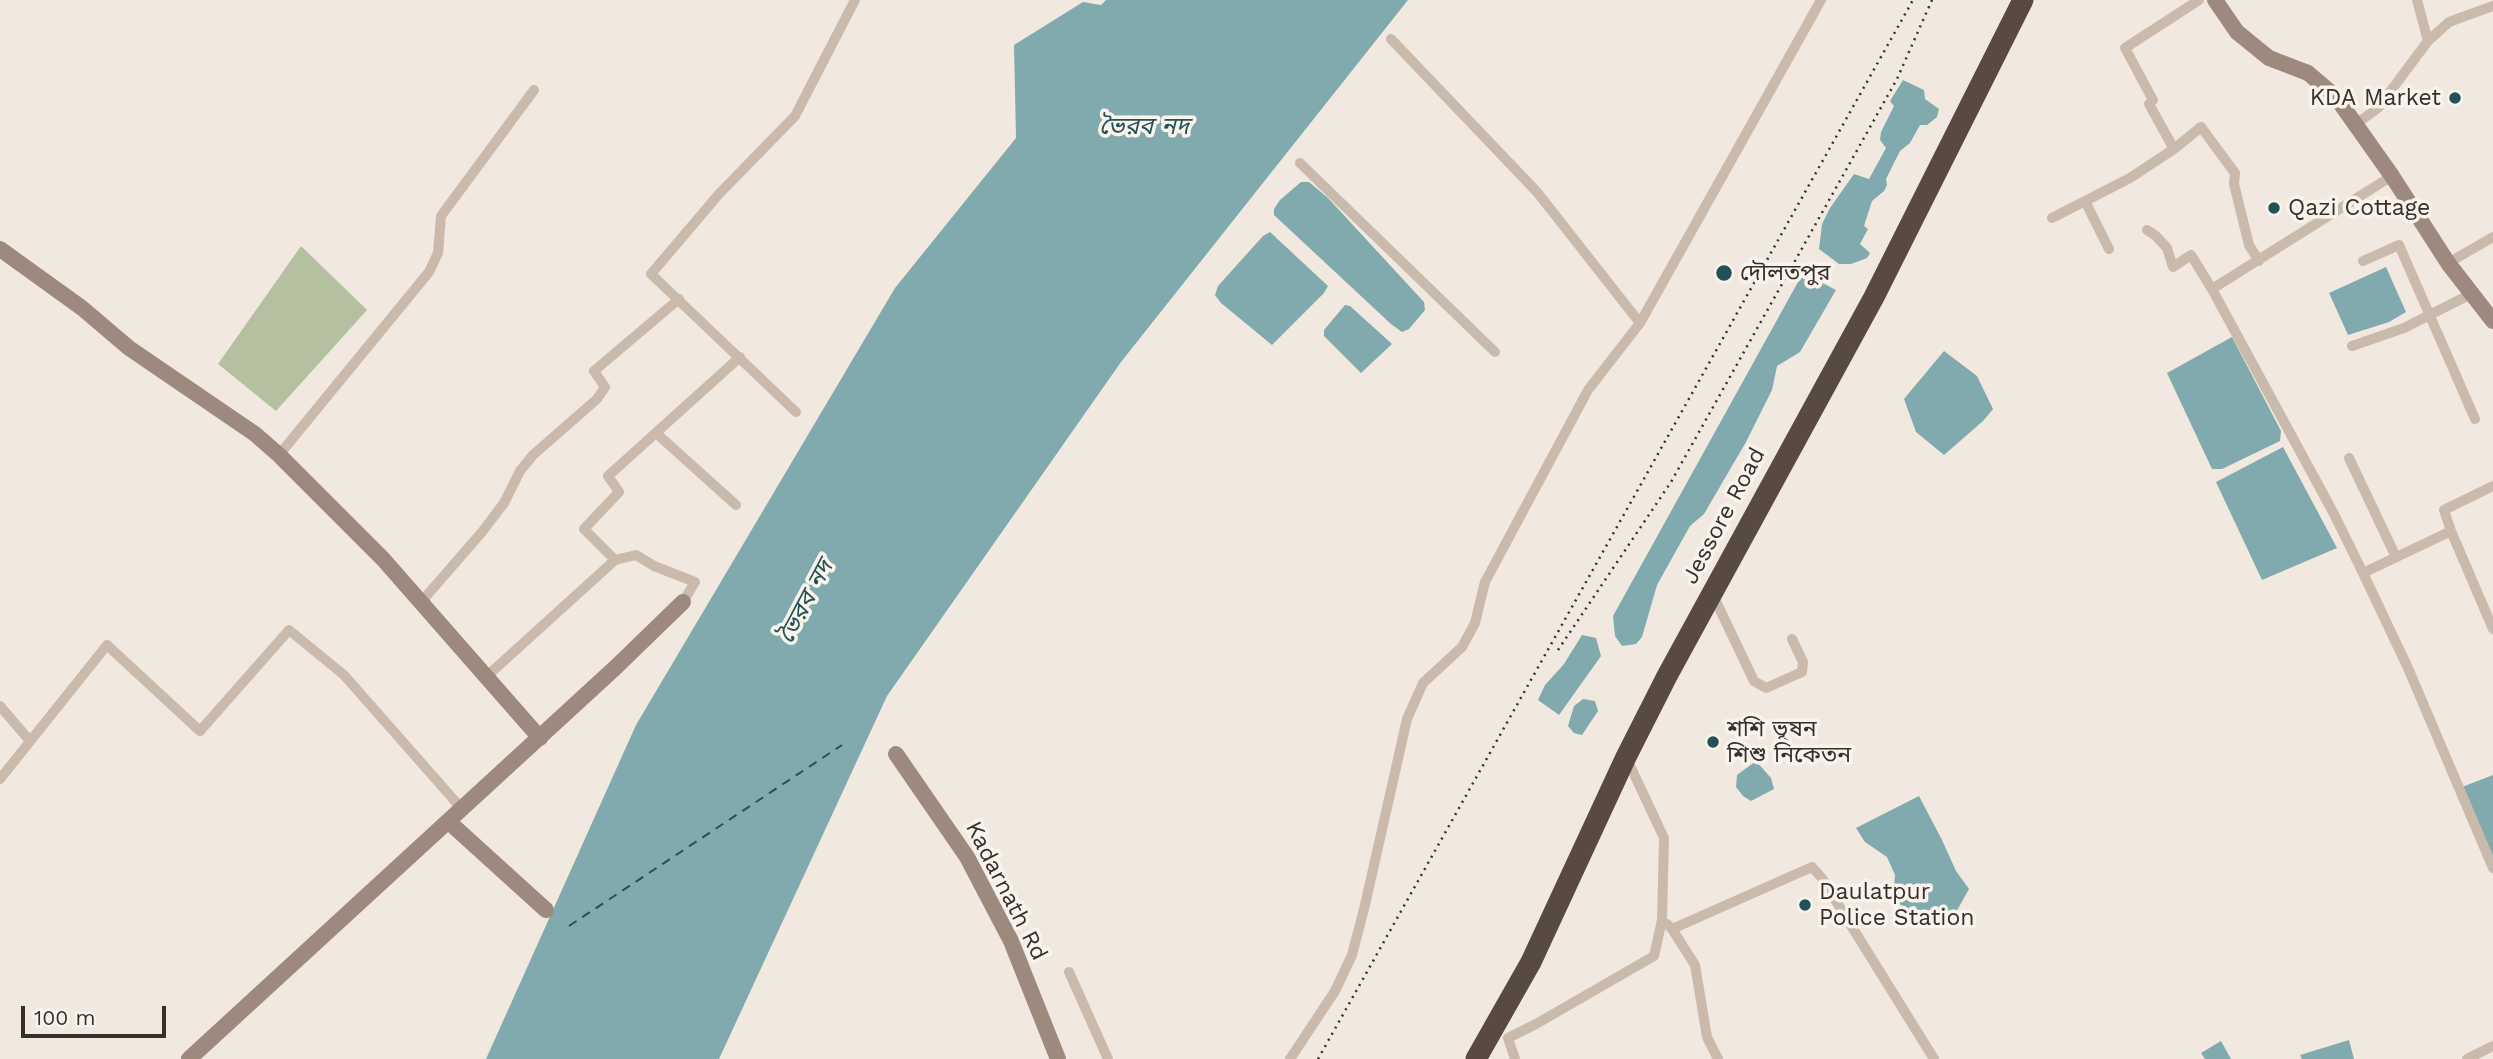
<!DOCTYPE html>
<html>
<head>
<meta charset="utf-8">
<style>
	body { margin:0 }
	#map { position:relative; width:2493px; height:1059px; overflow:hidden; background:#f1e9e0; font-family:"Work Sans",sans-serif }
	canvas { display:block }
	.scale { position:absolute; left:21px; top:1006px; width:145px; height:32px; box-sizing:border-box; border:4px solid #382f2a; border-top:0; padding-left:9px; font-size:21px; line-height:24px; white-space:nowrap; color:#382f2a; -webkit-text-stroke:5px #f9f3ec; paint-order:stroke }
</style>
</head>
<body>
<div id="map">
<canvas width="2493" height="1059"></canvas>
<div class="scale">100 m</div>
</div>
<script>
const ctx = document.querySelector('canvas').getContext('2d');
ctx.lineJoin = 'round';
function fillPath(path, color) {
  ctx.fillStyle = color;
  ctx.fill(path, 'evenodd');
}
function shape(rows) {
  const path = new Path2D();
  for (const r of rows) {
    path.moveTo(r[0], r[1]);
    for (let i = 2; i < r.length; i += 2) path.lineTo(r[i], r[i + 1]);
  }
  return path;
}
function trace(path, color, width, dash) {
  ctx.strokeStyle = color;
  ctx.lineWidth = width;
  ctx.lineCap = dash ? 'butt' : 'round';
  ctx.setLineDash(dash || []);
  ctx.stroke(path);
}
function label(font, color, halo, rows, align = 'center') {
  ctx.font = font + ' "Work Sans","Noto Sans Bengali",sans-serif';
  ctx.lineWidth = 7;
  ctx.setLineDash([]);
  ctx.textBaseline = 'middle';
  ctx.strokeStyle = halo;
  ctx.fillStyle = color;
  for (const [text, x, y, turn = 0] of rows) {
    ctx.save();
    ctx.translate(x, y);
    ctx.rotate((+turn || 0) * Math.PI / 180);
    ctx.textAlign = isNaN(turn) ? turn : align;
    if (halo) ctx.strokeText(text, 0, 0);
    ctx.fillText(text, 0, 0);
    ctx.restore();
  }
}
fillPath(shape([
	[301,246,367,310,276,411,218,364]
]), '#b4c0a0');
fillPath(shape([
	[1106,0,1408,0,1121,362,887,696,719,1059,486,1059,636,725,895,288,1016,138,1014,45,1083,2,1101,5],
	[1903,80,1924,90,1925,99,1939,109,1937,117,1927,125,1920,125,1910,143,1900,151,1886,179,1887,185,1884,191,1872,201,1864,226,1868,229,1860,244,1870,253,1867,258,1851,264,1839,264,1819,249,1822,224,1830,208,1854,174,1869,179,1886,148,1880,140,1881,132,1894,106,1890,101],
	[1301,182,1309,182,1328,198,1424,302,1425,310,1409,329,1402,332,1391,324,1274,215,1274,209,1280,200],
	[1270,232,1328,286,1324,293,1272,345,1221,303,1215,295,1218,286,1263,236],
	[2386,267,2406,312,2389,322,2348,335,2329,293],
	[1803,273,1836,290,1800,352,1777,366,1772,390,1746,442,1704,514,1690,526,1657,585,1642,637,1636,644,1622,646,1615,636,1613,616],
	[1345,305,1350,306,1392,344,1361,373,1324,336,1324,330],
	[2232,337,2281,431,2280,441,2222,469,2212,469,2167,373],
	[1944,351,1977,376,1993,409,1983,421,1944,455,1916,432,1904,399],
	[2283,447,2337,548,2262,580,2216,482],
	[1582,635,1596,638,1601,656,1559,715,1538,700,1545,685,1564,664],
	[1583,699,1595,701,1598,711,1582,735,1574,733,1568,726,1574,706],
	[1756,761,1771,778,1774,789,1751,801,1743,796,1736,787,1737,775],
	[2493,775,2493,859,2462,787],
	[1919,796,1942,840,1956,871,1969,889,1950,923,1921,926,1898,902,1894,888,1895,875,1887,857,1865,842,1856,828],
	[2349,1040,2354,1059,2302,1059,2300,1055],
	[2221,1041,2231,1059,2205,1059,2201,1053]
]), '#80aaad');
trace(shape([
	[569,926,842,745]
]), '#235256', 2, [9, 7]);
trace(shape([
	[2417,0,2428,41],
	[1391,39,1537,192,1640,323],
	[2356,124,2378,108,2428,41,2449,22,2493,6],
	[2174,149,2201,127,2235,173,2234,184,2249,245,2259,261],
	[1300,163,1495,352],
	[2392,176,2212,289,2334,514,2363,573,2408,668,2493,868],
	[2085,201,2109,249],
	[2052,218,2130,178,2174,149,2149,104,2153,100,2125,48,2199,0],
	[2147,230,2156,236,2167,248,2173,267,2191,255,2212,289],
	[2363,261,2399,245,2475,419],
	[2448,263,2493,237],
	[2352,346,2404,328,2471,294],
	[796,412,651,274,719,194,795,116,855,0],
	[656,433,736,505],
	[279,455,429,272,438,253,441,216,534,90],
	[2349,458,2396,557],
	[2451,531,2444,510,2493,486],
	[615,560,636,555,654,566,695,582,683,602],
	[2363,573,2451,531,2493,629],
	[1712,593,1754,681,1766,688,1802,672,1803,662,1792,639],
	[422,601,482,532,504,503,520,471,533,455,597,399,605,387,594,371,679,299],
	[486,677,615,560,584,529,619,492,608,476,740,357],
	[0,706,30,741],
	[0,779,107,645,200,731,289,630,344,675,462,809],
	[1667,924,1672,929,1695,965,1707,1037,1718,1059],
	[1672,929,1812,867,1821,877,1934,1059],
	[1069,972,1108,1059],
	[1290,1059,1335,991,1352,955,1365,905,1407,719,1423,683,1462,647,1475,623,1485,582,1588,390,1640,323,1821,0],
	[1515,1059,1508,1038,1536,1024,1654,956,1662,920,1664,838,1626,757],
	[2467,1059,2493,1046]
]), '#c9baac', 10);
trace(shape([
	[2215,0,2237,32,2269,58,2308,73,2336,97,2392,176,2448,263,2493,321],
	[0,249,82,308,129,348,255,434,279,455,383,559,540,738],
	[896,754,967,857,1011,941,1058,1059],
	[449,822,546,910],
	[189,1059,616,667,683,602]
]), '#9d897d', 16);
trace(shape([
	[1476,1059,1531,962,1626,757,1667,676,1874,297,2023,0]
]), '#584942', 21);
trace(shape([
	[1558,650,1671,482,1897,79,1932,0],
	[1318,1059,1913,0]
]), '#382f2a', 2.5, [2, 5]);
for (const [x, y, r, color] of [
	[2455,98,7,"#235256"],
	[2274,208,7,"#235256"],
	[1724,273,9,"#235256"],
	[1713,742,7,"#235256"],
	[1805,905,7,"#235256"]
]) {
  const dot = new Path2D();
  dot.arc(x, y, r, 0, 2 * Math.PI);
  ctx.fillStyle = color;
  ctx.fill(dot);
  trace(dot, '#f9f3ec', 2.5);
}
label('23px', '#382f2a', '#f9f3ec', [
	["KDA Market",2441,98,"right"],
	["Qazi Cottage",2288,208],
	["দৌলতপুর",1740,273],
	["শশি ভূষন",1727,729],
	["শিশু নিকেতন",1727,755],
	["Daulatpur",1819,892],
	["Police Station",1819,918]
], 'left');
label('23px', '#382f2a', '#f9f3ec', [
	["Jessore Road",1724,516,-62],
	["Kadarnath Rd",1006,891,63]
]);
label('italic 24px', '#235256', '#f9f3ec', [
	["ভৈরব নদ",1144,127],
	["ভৈরব নদ",806,602,-62]
]);
</script>
</body>
</html>
